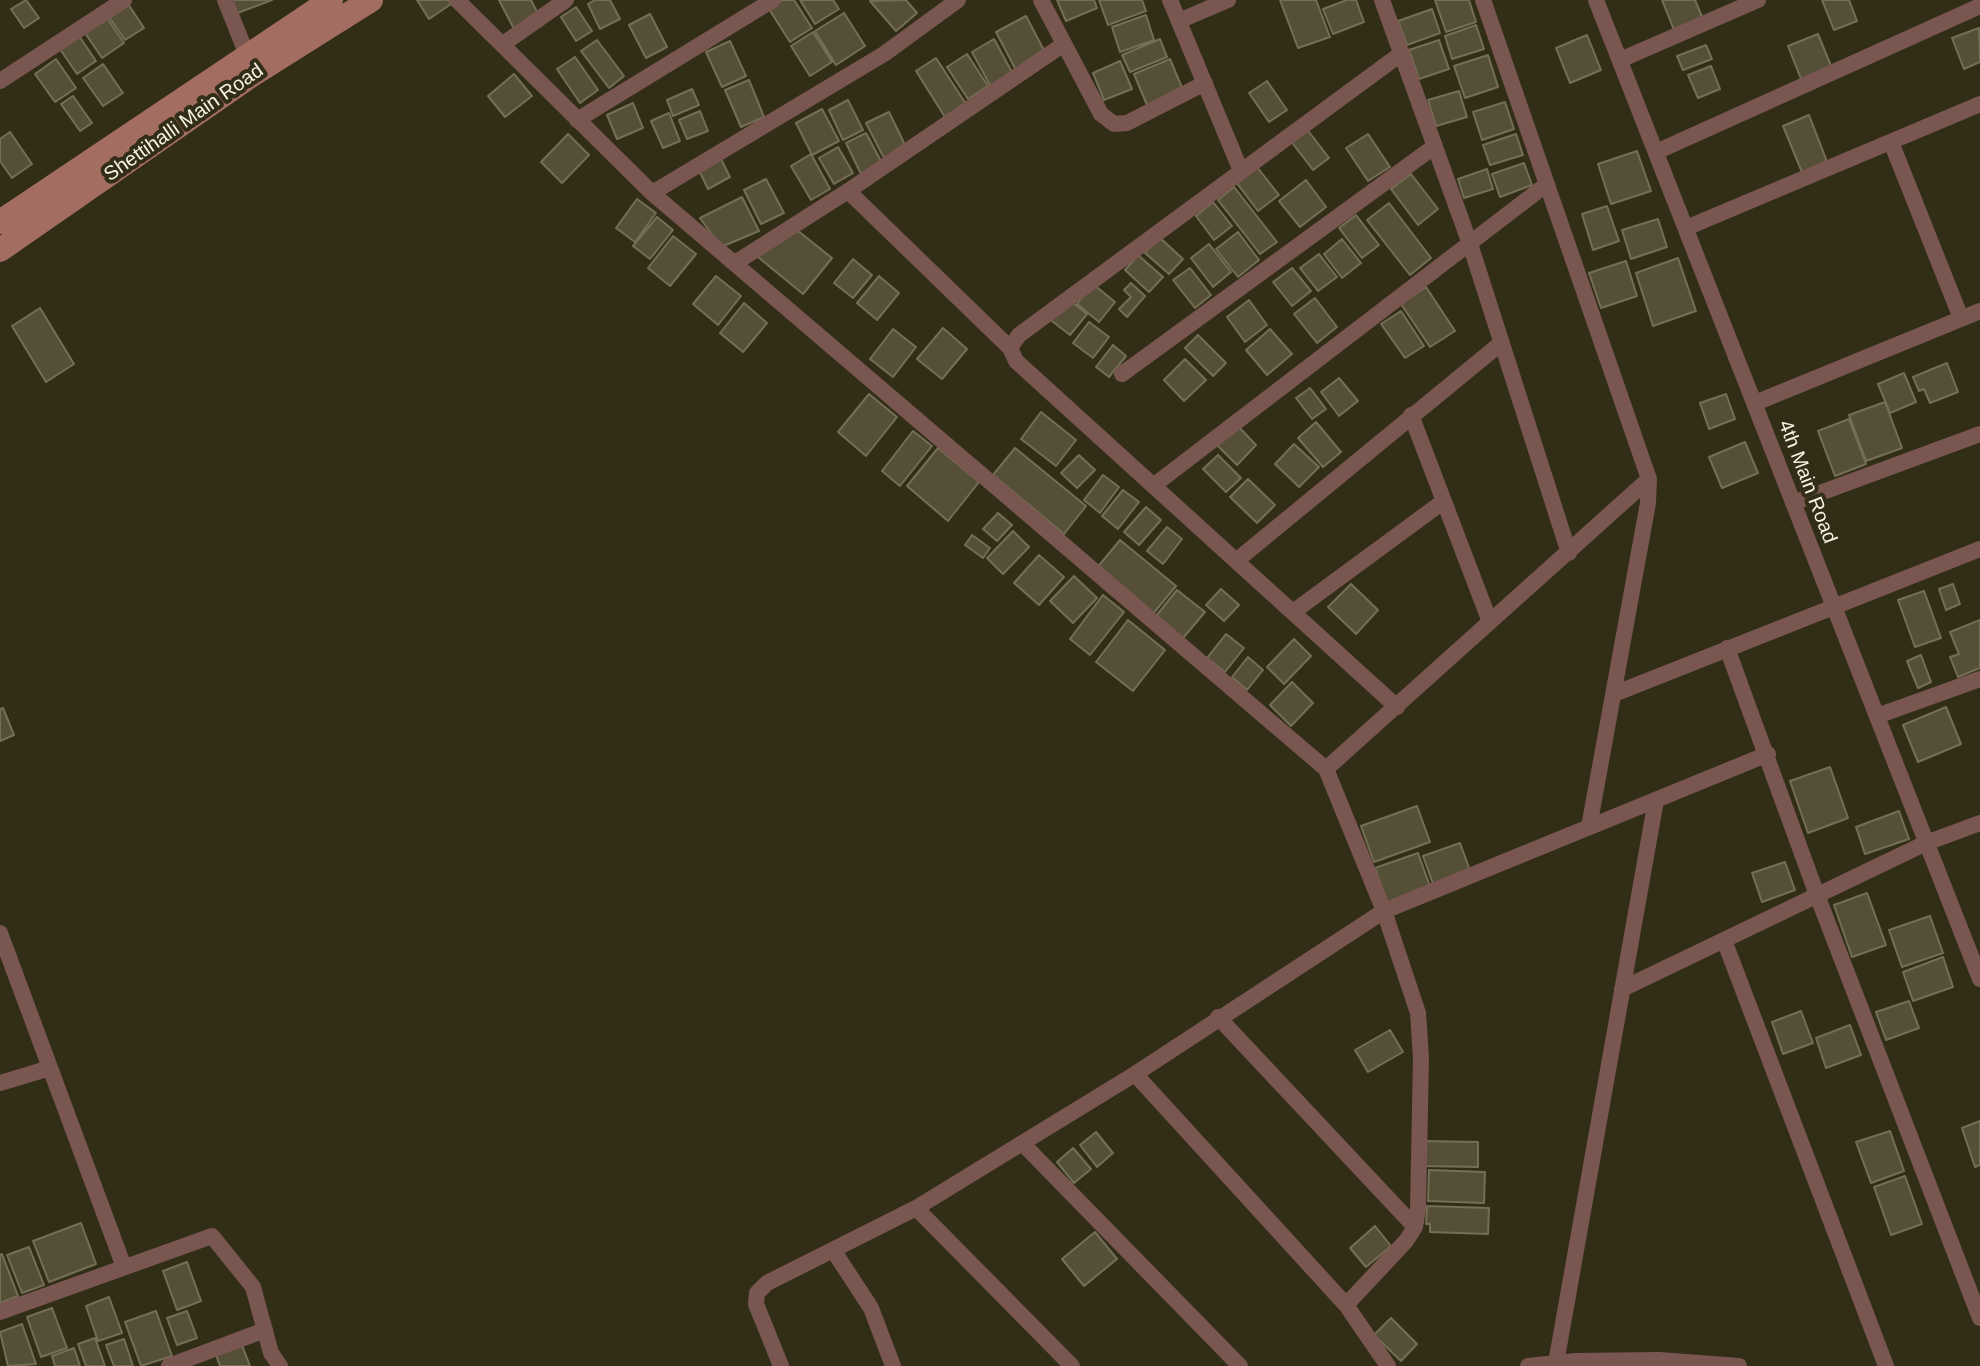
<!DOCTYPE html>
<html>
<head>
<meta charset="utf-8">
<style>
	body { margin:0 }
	canvas { display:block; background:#322d17 }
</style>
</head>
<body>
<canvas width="1980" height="1366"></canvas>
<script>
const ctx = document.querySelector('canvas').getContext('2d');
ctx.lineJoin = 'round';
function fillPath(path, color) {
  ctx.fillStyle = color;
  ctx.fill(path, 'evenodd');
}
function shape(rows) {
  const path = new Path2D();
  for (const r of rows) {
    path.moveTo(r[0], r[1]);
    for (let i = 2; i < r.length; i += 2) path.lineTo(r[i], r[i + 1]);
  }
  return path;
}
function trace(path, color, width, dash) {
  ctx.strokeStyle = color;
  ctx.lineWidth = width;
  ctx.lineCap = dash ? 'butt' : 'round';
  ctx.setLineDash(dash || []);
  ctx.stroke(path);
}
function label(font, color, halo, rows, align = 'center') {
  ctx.font = font + ' Arial,sans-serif';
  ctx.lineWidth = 8;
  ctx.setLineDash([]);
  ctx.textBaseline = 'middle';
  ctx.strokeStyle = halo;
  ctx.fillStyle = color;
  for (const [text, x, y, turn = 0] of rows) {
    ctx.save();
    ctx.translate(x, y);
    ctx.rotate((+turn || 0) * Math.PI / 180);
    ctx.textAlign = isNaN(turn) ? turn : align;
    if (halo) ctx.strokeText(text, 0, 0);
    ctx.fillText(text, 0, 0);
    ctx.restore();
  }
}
const building = shape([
	[26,0,39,18,24,28,11,9,26,0],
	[229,0,272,0,235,14,229,0],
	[417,0,448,0,451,4,429,19,417,0],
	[499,0,531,0,539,16,514,29,499,0],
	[595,0,610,0,620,19,600,29,588,4,595,0],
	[782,0,794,0,812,28,790,42,769,9,782,0],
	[800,0,833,0,839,9,815,24,800,0],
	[906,0,917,13,896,31,870,1,906,0],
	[1057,0,1094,0,1097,8,1066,21,1057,0],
	[1099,0,1142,0,1146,11,1108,25,1099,0],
	[1280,0,1316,0,1330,37,1298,48,1280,0],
	[1347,0,1356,0,1364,22,1333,34,1323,9,1347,0],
	[1435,0,1469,0,1476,22,1446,32,1435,0],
	[1662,0,1695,0,1703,19,1674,30,1662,0],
	[1822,0,1849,0,1857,21,1834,30,1822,0],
	[126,1,144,28,125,40,107,14,126,1],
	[576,7,592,31,576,41,561,17,576,7],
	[1432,9,1440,33,1407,45,1398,21,1432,9],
	[844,13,865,46,836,65,815,31,844,13],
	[650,14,667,47,646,58,629,25,650,14],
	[105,15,124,43,102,58,83,30,105,15],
	[1146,15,1154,40,1120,52,1112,27,1146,15],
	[1026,16,1048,58,1018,74,996,32,1026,16],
	[1476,25,1484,49,1452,59,1445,36,1476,25],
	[1979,28,1980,62,1964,69,1952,38,1979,28],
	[813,32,832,62,810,76,791,46,813,32],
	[77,33,96,61,77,74,58,46,77,33],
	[1818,34,1833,71,1803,84,1788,46,1818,34],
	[1587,35,1601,70,1570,83,1556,48,1587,35],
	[994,39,1013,74,991,87,972,52,994,39],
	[1160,39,1167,57,1130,72,1122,55,1160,39],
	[597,40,624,76,609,88,581,51,597,40],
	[1439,40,1449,69,1419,79,1409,50,1439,40],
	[730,41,746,76,722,87,706,52,730,41],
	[1706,45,1712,59,1683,70,1677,56,1706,45],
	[967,54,988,86,968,99,947,67,967,54],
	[1488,55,1498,87,1465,98,1454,66,1488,55],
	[575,57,598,90,580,103,557,69,575,57],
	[936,58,966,104,945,117,916,71,936,58],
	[56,59,76,88,55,102,35,74,56,59],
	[1170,59,1183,90,1147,105,1134,74,1170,59],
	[1120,61,1132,89,1104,100,1093,73,1120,61],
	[103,64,123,93,103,106,83,78,103,64],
	[1711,66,1720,89,1698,98,1688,75,1711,66],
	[514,74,532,96,505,117,488,96,514,74],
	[749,80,764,117,741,127,725,90,749,80],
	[1267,81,1287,110,1269,122,1249,93,1267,81],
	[692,89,699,105,673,116,667,100,692,89],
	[1459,91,1467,117,1436,126,1428,100,1459,91],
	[73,96,92,123,80,131,61,104,73,96],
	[848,100,863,130,843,140,829,110,848,100],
	[1505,102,1514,129,1482,140,1473,112,1505,102],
	[633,103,643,128,617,139,607,115,633,103],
	[822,109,839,141,812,155,796,123,822,109],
	[700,111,708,131,687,139,679,120,700,111],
	[889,112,906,147,884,158,866,123,889,112],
	[669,113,680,141,663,148,651,121,669,113],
	[1809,115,1831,172,1806,182,1783,126,1809,115],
	[1306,128,1329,158,1313,170,1290,140,1306,128],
	[10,132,32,164,12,178,0,161,0,139,10,132],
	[866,133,882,163,861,174,846,143,866,133],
	[568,134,589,155,562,183,541,162,568,134],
	[1368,134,1390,167,1368,181,1346,148,1368,134],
	[1516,134,1523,155,1490,165,1483,145,1516,134],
	[838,147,853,173,834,184,819,158,838,147],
	[1637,151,1651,191,1611,204,1598,164,1637,151],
	[811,154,830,189,811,200,791,166,811,154],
	[719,155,730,177,708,189,697,166,719,155],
	[1253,162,1279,195,1258,211,1233,178,1253,162],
	[1524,163,1532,185,1500,197,1492,174,1524,163],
	[1487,169,1493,189,1464,198,1458,179,1487,169],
	[1411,174,1438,209,1418,225,1391,189,1411,174],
	[766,179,784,213,761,224,744,190,766,179],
	[1306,180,1326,207,1300,227,1279,201,1306,180],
	[1234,187,1277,242,1260,254,1218,200,1234,187],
	[742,197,759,231,721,247,700,218,742,197],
	[637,199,656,213,635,242,616,228,637,199],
	[1213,202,1232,226,1214,240,1196,216,1213,202],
	[1389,203,1431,258,1410,275,1367,220,1389,203],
	[1607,206,1619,241,1593,250,1582,214,1607,206],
	[1356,215,1379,245,1362,258,1339,228,1356,215],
	[657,217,673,230,650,259,633,246,657,217],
	[1658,219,1667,247,1631,259,1622,230,1658,219],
	[787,222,832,258,803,294,758,257,787,222],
	[1238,232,1259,260,1238,277,1216,249,1238,232],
	[673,236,696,254,670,286,648,268,673,236],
	[1159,237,1183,259,1169,274,1145,253,1159,237],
	[1342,239,1361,263,1342,278,1324,254,1342,239],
	[1209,244,1231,272,1213,287,1191,258,1209,244],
	[1319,254,1337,277,1318,291,1300,268,1319,254],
	[1138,255,1163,277,1149,292,1125,270,1138,255],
	[1678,258,1696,311,1653,326,1636,273,1678,258],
	[853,259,872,275,853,298,834,283,853,259],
	[1626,261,1637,296,1601,308,1589,273,1626,261],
	[1190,268,1211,295,1195,308,1173,280,1190,268],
	[1292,268,1311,291,1292,306,1273,282,1292,268],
	[716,276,741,296,718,325,693,304,716,276],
	[879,276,899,293,877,320,857,303,879,276],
	[1131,283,1145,296,1127,317,1119,309,1131,297,1124,290,1131,283],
	[1093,284,1115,302,1099,322,1077,304,1093,284],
	[1426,287,1455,331,1430,347,1401,304,1426,287],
	[1064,296,1087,314,1070,335,1048,318,1064,296],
	[1315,298,1337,327,1317,343,1294,314,1315,298],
	[1249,300,1267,325,1245,342,1227,317,1249,300],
	[744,303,767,323,743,352,720,333,744,303],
	[40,308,74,364,46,382,12,326,40,308],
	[1401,311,1424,346,1405,358,1381,324,1401,311],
	[1089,322,1109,337,1093,358,1073,343,1089,322],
	[943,328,967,349,942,379,917,359,943,328],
	[893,329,916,347,893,377,870,359,893,329],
	[1270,329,1292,354,1267,375,1246,350,1270,329],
	[1198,335,1226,363,1213,376,1185,348,1198,335],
	[1113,345,1126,356,1109,377,1096,367,1113,345],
	[1185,359,1206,380,1184,401,1164,380,1185,359],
	[1947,363,1958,392,1930,403,1924,389,1919,391,1913,377,1947,363],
	[1904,373,1916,402,1890,413,1878,384,1904,373],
	[1339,378,1358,401,1339,416,1321,392,1339,378],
	[1310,388,1326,409,1312,419,1296,398,1310,388],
	[869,394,897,417,866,456,838,432,869,394],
	[1726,394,1735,419,1709,429,1700,403,1726,394],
	[1885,402,1902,448,1866,461,1849,415,1885,402],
	[1041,412,1076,440,1056,466,1021,439,1041,412],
	[1849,419,1866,464,1835,476,1818,431,1849,419],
	[1316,422,1341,452,1323,467,1298,438,1316,422],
	[1237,425,1256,445,1237,465,1217,445,1237,425],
	[913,431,932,446,900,486,882,471,913,431],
	[1745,442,1758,473,1722,488,1709,457,1745,442],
	[1294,444,1319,467,1299,487,1275,464,1294,444],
	[938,448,979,482,948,521,907,486,938,448],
	[1015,448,1086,506,1064,534,993,475,1015,448],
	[1079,455,1095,470,1077,488,1061,473,1079,455],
	[1218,455,1241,478,1226,492,1203,469,1218,455],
	[1103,475,1119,487,1100,513,1084,500,1103,475],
	[1248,479,1275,505,1257,523,1230,497,1248,479],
	[1123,490,1139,502,1118,529,1102,516,1123,490],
	[1146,507,1161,520,1139,545,1124,532,1146,507],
	[998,513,1012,525,997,541,983,529,998,513],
	[1167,527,1182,539,1163,564,1147,551,1167,527],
	[1013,531,1029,547,1003,574,987,558,1013,531],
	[972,535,990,548,983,558,965,545,972,535],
	[1120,540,1176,586,1152,615,1096,569,1120,540],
	[1039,555,1064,577,1039,605,1014,583,1039,555],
	[1074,576,1097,598,1073,623,1050,601,1074,576],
	[1351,584,1378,610,1356,634,1328,607,1351,584],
	[1953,584,1960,604,1946,610,1939,589,1953,584],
	[1221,589,1239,605,1224,621,1206,605,1221,589],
	[1177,590,1205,612,1183,638,1156,616,1177,590],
	[1924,591,1941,638,1915,647,1898,600,1924,591],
	[1103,595,1124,612,1090,655,1070,639,1103,595],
	[1128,620,1165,650,1133,691,1096,662,1128,620],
	[1980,620,1980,668,1958,677,1950,657,1959,654,1950,632,1980,620],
	[1226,634,1244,648,1225,672,1207,658,1226,634],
	[1294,639,1311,656,1284,684,1267,667,1294,639],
	[1921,655,1931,682,1918,688,1907,661,1921,655],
	[1248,657,1263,670,1247,690,1232,677,1248,657],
	[1292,682,1313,703,1291,726,1270,705,1292,682],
	[1946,707,1961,744,1918,762,1903,725,1946,707],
	[3,708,14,735,0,741,0,709,3,708],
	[1830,767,1848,818,1808,833,1790,781,1830,767],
	[1417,806,1430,842,1374,862,1361,826,1417,806],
	[1899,811,1909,839,1865,854,1856,827,1899,811],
	[1460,843,1473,879,1436,892,1423,856,1460,843],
	[1418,853,1432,892,1389,908,1375,868,1418,853],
	[1785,862,1795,890,1762,902,1752,873,1785,862],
	[1867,893,1886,945,1852,957,1834,905,1867,893],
	[1930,916,1943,953,1902,967,1889,930,1930,916],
	[1943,957,1953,987,1913,1001,1903,972,1943,957],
	[1909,1001,1919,1028,1886,1040,1876,1012,1909,1001],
	[1801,1011,1813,1043,1783,1054,1772,1022,1801,1011],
	[1850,1025,1861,1055,1826,1068,1816,1038,1850,1025],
	[1390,1030,1403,1052,1368,1072,1355,1050,1390,1030],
	[1980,1121,1980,1165,1975,1167,1962,1128,1980,1121],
	[1890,1131,1904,1171,1871,1183,1856,1142,1890,1131],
	[1096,1132,1113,1153,1097,1167,1080,1145,1096,1132],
	[1424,1141,1478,1142,1478,1167,1424,1166,1424,1141],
	[1073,1148,1091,1169,1074,1183,1057,1162,1073,1148],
	[1429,1170,1485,1172,1484,1203,1428,1201,1429,1170],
	[1905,1176,1922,1224,1891,1235,1874,1187,1905,1176],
	[1427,1206,1489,1208,1488,1234,1430,1232,1430,1224,1426,1224,1427,1206],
	[81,1223,96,1264,49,1282,33,1241,81,1223],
	[1375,1226,1391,1246,1366,1267,1350,1248,1375,1226],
	[1095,1232,1117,1259,1084,1286,1062,1259,1095,1232],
	[29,1247,44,1285,22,1293,7,1255,29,1247],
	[2,1254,18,1296,0,1303,0,1255,2,1254],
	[187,1262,201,1301,177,1310,163,1271,187,1262],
	[109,1297,122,1333,98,1341,86,1306,109,1297],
	[52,1308,67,1348,41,1357,27,1317,52,1308],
	[156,1311,172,1356,141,1366,125,1322,156,1311],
	[187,1311,197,1338,177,1345,167,1318,187,1311],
	[1391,1318,1417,1344,1401,1361,1374,1335,1391,1318],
	[22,1324,36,1364,8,1366,0,1332,22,1324],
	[95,1338,105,1366,86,1366,78,1344,95,1338],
	[124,1339,133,1366,114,1366,106,1345,124,1339],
	[240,1340,250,1366,220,1366,214,1349,240,1340],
	[74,1348,80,1366,55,1366,52,1356,74,1348]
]);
fillPath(building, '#554f38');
trace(building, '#746e56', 2);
trace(shape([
	[225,0,251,65],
	[457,0,652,193,1326,769,1384,911,1418,1013,1421,1058,1418,1209,1415,1227,1406,1241,1346,1305,1388,1366],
	[1041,0,1101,114,1114,124,1127,123,1205,83],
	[1170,0,1241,171],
	[1382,0,1470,244,1569,553],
	[1483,0,1649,479,1648,503,1589,827],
	[1596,0,1980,979],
	[1179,21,1228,0],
	[503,44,566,0],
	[1620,60,1758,0],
	[0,81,124,0],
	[577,120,773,0],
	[1891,142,1961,318],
	[1656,152,1980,6],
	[848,191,1010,348],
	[652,193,884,54,958,0],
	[1686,228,1980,104],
	[735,263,848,191,1064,44],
	[1122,374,1435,146],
	[1755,403,1980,311],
	[1411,415,1490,622],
	[1153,486,1547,184],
	[1793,503,1980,434],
	[1236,561,1500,344],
	[1293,612,1444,501],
	[1727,648,1817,895,1980,1318],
	[1614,694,1980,549],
	[1397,707,1016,361,1010,348,1019,335,1402,53],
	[1877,716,1980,679],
	[1326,769,1649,479],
	[0,933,124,1267],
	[1724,940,1886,1366],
	[1622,989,1926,843,1980,823],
	[1218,1017,1415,1227],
	[1135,1074,1346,1305],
	[0,1083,50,1068],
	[1023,1144,1240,1366],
	[916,1208,1072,1366],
	[833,1250,871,1308,893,1366],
	[0,1312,212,1236,253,1287,271,1353,280,1366],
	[1556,1363,1656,800],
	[169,1366,265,1330],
	[781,1366,756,1304,757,1293,767,1283,916,1208,1135,1074,1384,911,1768,754],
	[1528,1366,1576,1361,1659,1360,1739,1366]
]), '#7a5650', 16);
trace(shape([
	[0,222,331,0],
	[0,250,255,73,371,0]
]), '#a46d62', 24);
label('20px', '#f5f2e4', '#322d17', [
	["Shettihalli Main Road",184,123,-35],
	["4th Main Road",1807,482,69]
]);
</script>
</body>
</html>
